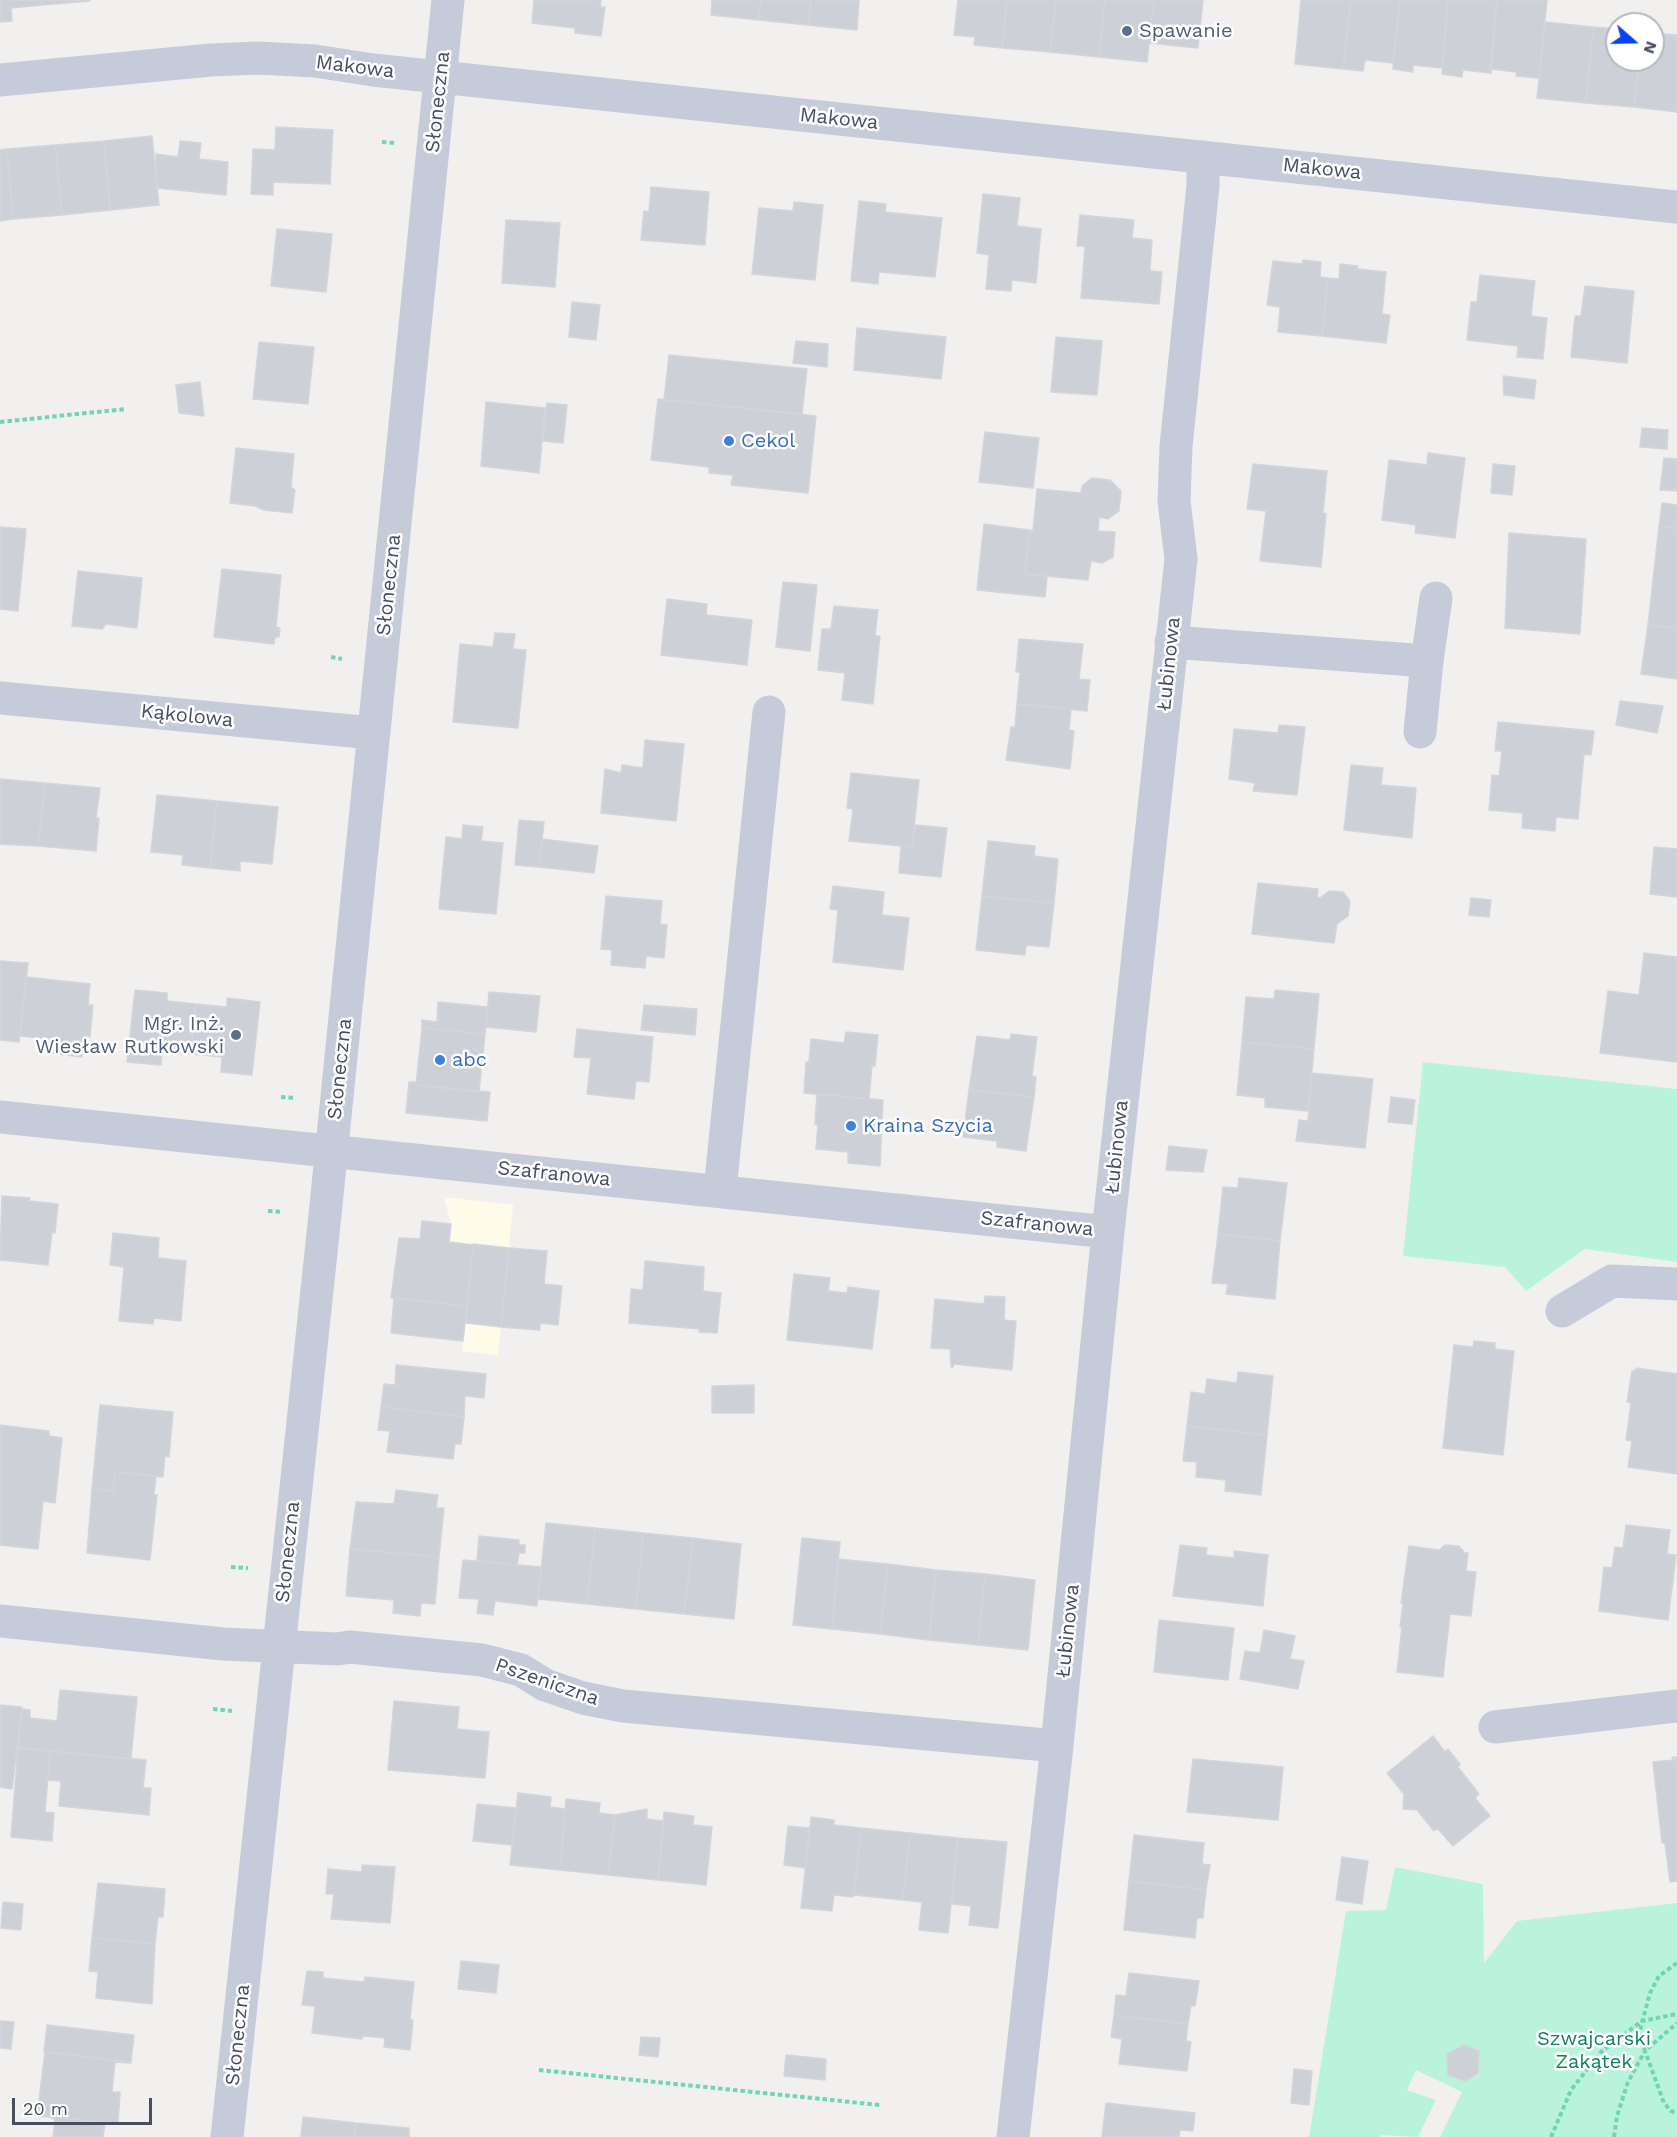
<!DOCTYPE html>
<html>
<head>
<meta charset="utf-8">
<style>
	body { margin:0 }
	#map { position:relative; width:1677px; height:2137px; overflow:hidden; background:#f2f0ef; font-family:"Work Sans",sans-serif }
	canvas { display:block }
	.north { position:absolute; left:1605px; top:12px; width:60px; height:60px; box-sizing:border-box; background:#fff; border:2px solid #b5b8bf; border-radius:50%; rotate:110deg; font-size:16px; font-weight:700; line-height:24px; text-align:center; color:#464e5f }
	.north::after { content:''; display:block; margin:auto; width:21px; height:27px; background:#0842f4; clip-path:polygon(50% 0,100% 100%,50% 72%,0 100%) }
	.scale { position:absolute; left:12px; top:2098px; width:140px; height:27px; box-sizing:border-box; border:3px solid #464e5f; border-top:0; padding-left:8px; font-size:18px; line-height:21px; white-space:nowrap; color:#464e5f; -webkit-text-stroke:4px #fff; paint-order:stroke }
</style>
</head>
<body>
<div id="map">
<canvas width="1677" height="2137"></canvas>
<div class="north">N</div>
<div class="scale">20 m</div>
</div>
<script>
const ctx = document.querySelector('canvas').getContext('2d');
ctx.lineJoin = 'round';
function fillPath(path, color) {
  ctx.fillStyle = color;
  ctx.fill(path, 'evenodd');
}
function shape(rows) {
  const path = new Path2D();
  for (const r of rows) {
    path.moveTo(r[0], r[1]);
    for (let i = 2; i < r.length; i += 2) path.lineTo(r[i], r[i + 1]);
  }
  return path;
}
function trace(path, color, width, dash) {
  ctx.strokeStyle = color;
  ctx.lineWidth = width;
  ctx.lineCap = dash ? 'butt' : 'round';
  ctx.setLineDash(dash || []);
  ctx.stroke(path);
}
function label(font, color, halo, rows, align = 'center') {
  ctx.font = font + ' "Work Sans",sans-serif';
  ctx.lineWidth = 5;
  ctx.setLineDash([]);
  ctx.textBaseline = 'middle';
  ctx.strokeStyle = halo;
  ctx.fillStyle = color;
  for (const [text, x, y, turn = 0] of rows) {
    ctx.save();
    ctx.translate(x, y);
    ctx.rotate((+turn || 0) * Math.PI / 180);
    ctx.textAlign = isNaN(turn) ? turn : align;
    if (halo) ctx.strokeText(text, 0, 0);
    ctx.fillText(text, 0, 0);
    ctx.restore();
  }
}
fillPath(shape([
	[444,1197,513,1205,498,1355,462,1351,473,1245,449,1242,451,1224]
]), '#fefce8');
fillPath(shape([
	[1423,1062,1677,1089,1677,1262,1585,1249,1526,1291,1505,1267,1403,1256],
	[1395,1867,1483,1884,1484,1963,1517,1921,1677,1903,1677,2137,1440,2137,1462,2092,1416,2070,1407,2090,1436,2100,1418,2137,1381,2135,1380,2137,1309,2137,1346,1911,1386,1910]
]), '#baf3db');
const building = shape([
	[0,0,41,0,42,5,11,8,12,21,0,22,0,0],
	[41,0,90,0,90,1,42,5,41,0],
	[534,0,601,0,600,7,605,7,601,36,575,33,575,28,532,23,534,0],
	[712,0,761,0,759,20,711,15,712,0],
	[761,0,811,0,808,25,759,20,761,0],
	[811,0,859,0,857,30,808,25,811,0],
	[958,0,1007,0,1002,48,974,45,975,37,954,35,958,0],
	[1007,0,1056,0,1050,52,1002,48,1007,0],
	[1056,0,1105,0,1099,57,1050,52,1056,0],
	[1105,0,1154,0,1147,62,1099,57,1105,0],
	[1154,0,1203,0,1198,48,1149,43,1154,0],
	[1301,0,1351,0,1343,69,1295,64,1301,0],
	[1351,0,1400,0,1393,63,1365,60,1363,71,1343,69,1351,0],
	[1400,0,1448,0,1442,68,1413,65,1413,72,1393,69,1400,0],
	[1448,0,1497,0,1491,73,1463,70,1462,77,1442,74,1448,0],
	[1497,0,1547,0,1539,78,1516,76,1517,72,1490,69,1497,0],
	[1545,22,1593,27,1586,103,1537,98,1545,22],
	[1593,27,1617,29,1617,60,1639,60,1634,107,1586,103,1593,27],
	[1653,33,1677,35,1677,112,1634,107,1639,60,1653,60,1653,33],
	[276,127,333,130,330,184,273,182,273,195,251,194,253,149,275,150,276,127],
	[152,136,159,205,110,210,104,141,152,136],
	[104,141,110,210,62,215,55,145,104,141],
	[180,141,201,143,199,159,228,162,226,195,157,188,156,154,178,157,180,141],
	[55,145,62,215,13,219,7,149,55,145],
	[7,149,13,219,0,221,0,150,7,149],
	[651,187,709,192,705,245,641,240,644,211,649,212,651,187],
	[983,194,1020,198,1017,226,1041,229,1036,283,1012,280,1011,291,986,289,989,255,977,253,983,194],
	[859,201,886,204,885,212,942,218,935,277,879,272,878,284,851,281,859,201],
	[794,202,823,205,815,280,752,274,759,208,793,211,794,202],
	[1080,215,1134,220,1132,238,1152,240,1150,271,1162,272,1159,304,1081,298,1085,246,1077,246,1080,215],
	[506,220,560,223,555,287,502,283,506,220],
	[277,229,332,234,326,292,271,286,277,229],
	[1303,260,1321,262,1320,277,1328,278,1322,336,1278,332,1280,307,1267,305,1273,261,1302,264,1303,260],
	[1340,264,1358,266,1357,269,1386,272,1382,314,1390,315,1386,343,1322,336,1328,278,1339,279,1340,264],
	[1480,275,1535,281,1531,316,1547,318,1543,359,1517,357,1518,346,1467,340,1471,302,1477,302,1480,275],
	[1585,286,1634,291,1627,363,1571,357,1575,316,1581,316,1585,286],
	[572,302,600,305,596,340,569,337,572,302],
	[857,328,946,337,941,379,854,370,857,328],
	[1056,337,1102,341,1097,395,1051,392,1056,337],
	[796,341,828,344,827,367,793,363,796,341],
	[259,342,314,347,308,404,253,399,259,342],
	[669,355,807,369,802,414,664,400,669,355],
	[1503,376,1536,380,1534,399,1504,395,1503,376],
	[200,382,204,416,179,413,176,385,200,382],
	[658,399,816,416,808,493,731,485,733,475,709,473,709,467,651,460,658,399],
	[486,402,545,408,539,473,481,466,486,402],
	[547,403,567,405,563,443,543,441,547,403],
	[1642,428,1668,430,1667,449,1640,447,1642,428],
	[985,432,1039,438,1033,488,979,482,985,432],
	[236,448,294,454,291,487,295,490,292,513,264,510,255,506,230,503,236,448],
	[1428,453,1465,458,1455,538,1415,533,1416,525,1382,520,1389,460,1427,465,1428,453],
	[1664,458,1677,459,1677,491,1660,490,1664,458],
	[1253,464,1327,471,1323,513,1326,514,1321,567,1260,561,1266,511,1247,509,1253,464],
	[1493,464,1515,466,1512,495,1491,493,1493,464],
	[1092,478,1110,480,1121,491,1119,511,1108,519,1099,517,1098,531,1115,532,1113,557,1102,563,1091,561,1088,580,1025,574,1029,530,1033,531,1037,489,1081,493,1082,486,1092,478],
	[1662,503,1677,505,1677,528,1659,526,1662,503],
	[984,524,1029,530,1025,574,1047,577,1045,597,977,590,984,524],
	[1659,526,1677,528,1677,628,1648,625,1659,526],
	[0,527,26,529,18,611,0,609,0,527],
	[1509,533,1586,539,1580,634,1505,628,1509,533],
	[222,569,281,575,276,627,280,628,279,637,275,637,274,644,214,637,222,569],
	[78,571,142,578,137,628,106,624,102,629,72,626,78,571],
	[783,582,817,585,810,651,776,647,783,582],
	[667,599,707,604,706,615,752,620,747,665,661,655,667,599],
	[834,606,878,610,875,636,880,636,873,704,842,700,845,673,818,670,822,629,831,629,834,606],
	[1648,625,1677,628,1677,679,1641,674,1648,625],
	[495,633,515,634,513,649,526,650,518,728,453,722,460,644,493,647,495,633],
	[1019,639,1083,644,1079,679,1090,680,1087,711,1017,704,1020,672,1016,672,1019,639],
	[1620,701,1663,706,1657,733,1616,725,1620,701],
	[1017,704,1071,709,1069,730,1074,731,1070,769,1006,760,1011,727,1015,727,1017,704],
	[1498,722,1594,731,1591,755,1584,754,1578,819,1556,817,1555,831,1522,828,1523,813,1489,810,1492,775,1499,776,1502,751,1495,751,1498,722],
	[1279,725,1305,727,1297,795,1253,791,1255,783,1229,779,1234,729,1278,733,1279,725],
	[645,740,684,744,676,821,601,813,605,769,621,773,622,765,643,768,645,740],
	[1351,765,1383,768,1381,785,1416,788,1412,838,1344,830,1351,765],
	[851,773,919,780,912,847,849,841,853,809,847,808,851,773],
	[0,779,45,783,38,846,0,844,0,779],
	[45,783,100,788,96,818,99,818,96,851,38,846,45,783],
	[157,795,217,801,210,868,182,865,183,855,151,852,157,795],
	[217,801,278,807,272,864,240,861,240,871,210,868,217,801],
	[519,820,544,822,539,867,515,865,519,820],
	[463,825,483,827,481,841,503,843,496,914,439,909,446,837,462,839,463,825],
	[915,825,947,828,941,877,899,873,901,846,912,847,915,825],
	[542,839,598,846,594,873,539,867,542,839],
	[988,841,1035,846,1034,856,1058,859,1054,903,982,896,988,841],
	[1654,847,1677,849,1677,897,1650,894,1654,847],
	[1258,883,1318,889,1317,897,1320,898,1329,891,1343,892,1350,901,1348,916,1337,924,1334,943,1252,934,1258,883],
	[833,886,884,892,882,915,909,918,903,970,833,962,838,910,830,909,833,886],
	[606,896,662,901,660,924,667,925,664,958,646,956,645,968,611,965,612,950,601,949,606,896],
	[982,896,1054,903,1049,947,1026,945,1025,955,976,950,982,896],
	[1471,898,1491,900,1489,917,1469,915,1471,898],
	[1644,953,1677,957,1677,1062,1600,1053,1608,991,1639,995,1644,953],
	[0,961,28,963,19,1042,0,1040,0,961],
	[26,977,90,984,88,1005,93,1005,90,1037,85,1036,82,1057,49,1053,50,1039,20,1036,26,977],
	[135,990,167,993,167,1001,196,1004,191,1054,162,1052,161,1065,127,1062,135,990],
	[1275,990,1319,994,1314,1049,1242,1042,1246,997,1274,999,1275,990],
	[489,992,540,996,536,1032,486,1027,489,992],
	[227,998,260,1002,252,1075,221,1072,222,1057,191,1054,196,1004,227,1007,227,998],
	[438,1002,488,1007,485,1034,422,1028,422,1020,437,1022,438,1002],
	[644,1005,697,1009,695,1035,641,1030,644,1005],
	[422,1028,485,1034,479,1092,416,1085,422,1028],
	[577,1029,653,1037,649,1082,636,1081,634,1099,587,1094,591,1058,574,1057,577,1029],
	[846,1032,878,1035,875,1066,872,1065,869,1099,804,1093,806,1062,809,1062,811,1039,844,1043,846,1032],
	[1011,1034,1037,1037,1032,1076,1036,1077,1034,1097,969,1090,977,1036,1010,1040,1011,1034],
	[1242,1042,1314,1049,1308,1111,1265,1107,1265,1098,1237,1095,1242,1042],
	[1312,1073,1373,1079,1365,1148,1296,1141,1299,1120,1308,1121,1312,1073],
	[409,1082,416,1082,416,1085,490,1092,487,1121,406,1113,409,1082],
	[969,1090,1034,1097,1026,1151,997,1147,997,1141,963,1137,969,1090],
	[817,1094,883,1100,880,1166,848,1163,848,1152,816,1149,818,1125,815,1124,817,1094],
	[1391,1097,1415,1100,1412,1124,1388,1122,1391,1097],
	[1169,1146,1207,1150,1203,1172,1166,1170,1169,1146],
	[1239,1178,1287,1183,1280,1241,1218,1234,1223,1187,1238,1188,1239,1178],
	[2,1196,30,1198,29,1201,58,1204,55,1233,52,1232,48,1265,0,1260,2,1196],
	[422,1221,451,1224,449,1242,473,1245,467,1306,391,1298,399,1238,420,1239,422,1221],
	[113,1233,159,1238,158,1258,186,1261,181,1321,154,1318,153,1324,119,1321,124,1267,110,1265,113,1233],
	[1218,1234,1280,1241,1275,1299,1226,1294,1228,1284,1212,1283,1218,1234],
	[473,1244,509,1248,501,1327,466,1323,473,1244],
	[509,1248,547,1251,544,1284,562,1286,558,1325,540,1323,540,1330,501,1327,509,1248],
	[645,1261,704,1267,703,1291,721,1293,717,1333,699,1332,700,1329,629,1323,631,1289,643,1290,645,1261],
	[794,1274,830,1278,828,1291,847,1293,848,1287,879,1291,872,1349,787,1340,794,1274],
	[985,1296,1005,1297,1004,1320,1016,1321,1012,1370,954,1364,953,1367,951,1367,950,1349,931,1348,935,1299,984,1304,985,1296],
	[394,1298,467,1306,463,1341,391,1333,394,1298],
	[1474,1341,1495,1343,1495,1349,1514,1351,1503,1455,1443,1448,1454,1345,1473,1347,1474,1341],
	[396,1365,486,1374,484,1398,465,1396,464,1417,381,1407,384,1384,395,1385,396,1365],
	[1636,1368,1677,1374,1677,1474,1628,1467,1632,1441,1626,1440,1631,1403,1627,1402,1632,1371,1635,1371,1636,1368],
	[1238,1372,1273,1376,1267,1435,1187,1426,1191,1392,1205,1394,1207,1379,1237,1383,1238,1372],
	[754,1385,754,1413,712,1413,712,1386,754,1385],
	[100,1405,173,1412,169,1457,165,1456,163,1477,115,1472,113,1491,92,1489,100,1405],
	[381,1407,464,1417,461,1444,455,1444,453,1459,387,1452,390,1431,378,1430,381,1407],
	[0,1425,49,1431,49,1436,62,1438,55,1503,43,1501,38,1549,0,1545,0,1425],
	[1187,1426,1267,1435,1261,1495,1225,1491,1226,1480,1196,1477,1197,1462,1183,1461,1187,1426],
	[115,1472,156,1476,154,1495,157,1495,150,1560,87,1553,92,1489,113,1491,115,1472],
	[396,1490,438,1495,436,1508,444,1508,439,1557,350,1549,356,1502,394,1504,396,1490],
	[546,1523,595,1528,587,1604,538,1599,546,1523],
	[1626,1525,1670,1530,1667,1554,1676,1555,1668,1620,1599,1611,1604,1567,1612,1568,1615,1547,1623,1548,1626,1525],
	[595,1528,643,1533,636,1609,587,1604,595,1528],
	[643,1533,693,1538,684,1614,636,1609,643,1533],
	[479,1536,519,1540,519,1545,525,1545,525,1553,519,1553,517,1565,477,1561,479,1536],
	[693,1538,741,1544,734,1619,684,1614,693,1538],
	[802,1538,840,1542,832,1629,793,1625,802,1538],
	[1180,1545,1207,1548,1206,1555,1234,1558,1234,1551,1268,1555,1263,1606,1173,1596,1180,1545],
	[1445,1545,1459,1546,1465,1553,1468,1553,1466,1571,1476,1572,1471,1616,1450,1614,1443,1677,1397,1672,1402,1627,1400,1627,1403,1603,1401,1603,1409,1546,1439,1550,1445,1545],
	[350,1549,439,1557,435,1604,421,1603,420,1616,393,1613,394,1600,346,1596,350,1549],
	[838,1559,888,1564,880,1634,832,1629,838,1559],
	[463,1560,541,1567,537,1606,495,1601,493,1615,477,1613,479,1599,459,1598,463,1560],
	[888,1564,936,1570,929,1640,880,1634,888,1564],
	[936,1570,985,1574,978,1645,929,1640,936,1570],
	[985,1574,1035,1580,1028,1650,978,1645,985,1574],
	[1159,1620,1234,1628,1228,1680,1154,1672,1159,1620],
	[1264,1630,1295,1636,1290,1659,1304,1661,1298,1689,1240,1679,1245,1651,1260,1653,1264,1630],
	[60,1690,137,1697,131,1759,18,1748,22,1709,30,1710,30,1718,57,1721,60,1690],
	[394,1701,459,1707,457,1729,489,1732,485,1778,388,1770,394,1701],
	[0,1705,22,1707,12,1789,0,1787,0,1705],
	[1433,1736,1445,1752,1448,1749,1460,1764,1458,1767,1479,1794,1475,1798,1490,1816,1453,1846,1437,1828,1434,1831,1417,1810,1403,1809,1404,1794,1387,1773,1433,1736],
	[18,1748,50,1751,45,1812,54,1813,52,1841,11,1837,18,1748],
	[50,1751,146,1760,143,1788,151,1788,149,1815,59,1806,61,1781,48,1780,50,1751],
	[1672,1757,1677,1757,1677,1881,1670,1882,1665,1843,1662,1843,1653,1762,1673,1760,1672,1757],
	[1193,1759,1283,1767,1278,1820,1187,1812,1193,1759],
	[518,1793,551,1797,550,1807,565,1809,560,1870,510,1865,518,1793],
	[566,1799,600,1803,599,1813,615,1815,608,1875,560,1870,566,1799],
	[477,1804,516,1808,512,1845,473,1841,477,1804],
	[647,1809,647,1819,664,1821,658,1880,608,1875,615,1815,647,1809],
	[664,1812,694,1816,693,1825,712,1827,706,1885,658,1880,664,1812],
	[811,1817,834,1820,834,1825,861,1828,854,1895,853,1897,834,1895,832,1911,801,1908,811,1817],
	[788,1826,809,1828,806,1868,784,1865,788,1826],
	[861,1828,910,1833,903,1900,854,1895,861,1828],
	[910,1833,958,1838,948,1933,919,1930,922,1902,903,1900,910,1833],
	[1134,1835,1204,1843,1202,1864,1210,1865,1206,1890,1129,1881,1134,1835],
	[958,1838,1007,1842,998,1928,969,1925,971,1906,952,1904,958,1838],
	[1342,1857,1368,1861,1362,1904,1336,1900,1342,1857],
	[362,1865,395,1867,390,1923,331,1919,334,1894,326,1894,328,1869,362,1872,362,1865],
	[1129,1881,1206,1890,1203,1918,1197,1918,1195,1938,1124,1930,1129,1881],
	[98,1883,165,1889,163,1917,158,1917,155,1944,92,1938,98,1883],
	[3,1902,23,1904,21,1930,1,1928,3,1902],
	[92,1938,155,1944,152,2004,96,1998,98,1972,89,1971,92,1938],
	[461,1961,499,1965,496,1993,458,1989,461,1961],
	[307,1971,323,1972,323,1978,364,1982,365,1977,414,1982,410,2020,413,2020,410,2050,384,2047,385,2038,363,2036,362,2039,312,2033,315,2006,302,2005,307,1971],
	[1129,1973,1199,1981,1195,2006,1191,2006,1188,2024,1114,2015,1116,1995,1126,1996,1129,1973],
	[1114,2015,1188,2024,1186,2041,1191,2042,1187,2071,1119,2064,1122,2039,1111,2037,1114,2015],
	[0,2021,14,2022,11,2049,0,2048,0,2021],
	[47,2025,134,2035,131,2062,44,2052,47,2025],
	[641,2037,660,2038,658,2057,639,2055,641,2037],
	[1464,2045,1479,2051,1478,2073,1465,2081,1448,2075,1447,2054,1464,2045],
	[45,2052,131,2062,131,2063,115,2062,112,2092,120,2092,118,2123,37,2116,45,2052],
	[786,2055,826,2059,825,2080,784,2076,786,2055],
	[1294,2069,1312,2071,1309,2105,1291,2103,1294,2069],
	[1106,2103,1195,2113,1193,2131,1180,2130,1179,2137,1102,2137,1106,2103],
	[45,2116,105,2123,103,2137,53,2137,55,2119,45,2116],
	[303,2117,356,2123,354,2137,301,2137,303,2117],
	[356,2123,409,2128,409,2137,354,2137,356,2123]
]);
fillPath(building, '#ced0d8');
trace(building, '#d3d4dc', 1.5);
trace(shape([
	[382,142,394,143],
	[0,422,126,409],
	[331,657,342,659],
	[281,1097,296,1098],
	[268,1211,283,1212],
	[231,1567,248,1568],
	[213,1709,232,1711],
	[1677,1963,1659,1976,1650,1993,1640,2030,1645,2051,1677,2023],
	[539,2070,880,2105],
	[1551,2137,1571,2090,1601,2052,1642,2021,1677,2014],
	[1614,2137,1617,2116,1628,2082,1645,2051,1664,2103,1671,2111,1677,2113]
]), '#6fd5b6', 4, [4.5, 3]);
trace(shape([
	[0,80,211,60,258,58,315,61,373,70,1677,207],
	[1171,642,1427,661,1436,598],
	[0,698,373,733],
	[1420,732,1427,661],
	[0,1117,1108,1232],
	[720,1190,769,712],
	[1562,1311,1612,1281,1677,1284],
	[0,1621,223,1644,338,1649,349,1647,482,1660,521,1670,545,1685,583,1698,623,1706,1057,1746],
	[1495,1727,1677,1706],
	[227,2137,325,1215,448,0],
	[1013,2137,1057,1746,1108,1232,1181,559,1174,501,1176,446,1203,186,1203,157]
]), '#c5cbd8', 33);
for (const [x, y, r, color] of [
	[1127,31,6,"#5c6f8a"],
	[729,441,6,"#3f7fe0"],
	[236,1035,6,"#5c6f8a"],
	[440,1060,6,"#3f7fe0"],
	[851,1126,6,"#3f7fe0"]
]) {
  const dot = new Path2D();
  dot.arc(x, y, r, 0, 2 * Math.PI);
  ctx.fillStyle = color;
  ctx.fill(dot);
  trace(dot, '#fff', 2);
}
label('20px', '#4e5e75', '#fff', [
	["Spawanie",1139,31],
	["Mgr. Inż.",224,1024,"right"],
	["Wiesław Rutkowski",224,1047,"right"]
], 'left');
label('20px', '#464e5f', '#fff', [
	["Makowa",355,67,7],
	["Słoneczna",438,102,-84],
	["Makowa",839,119,6],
	["Makowa",1322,169,6],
	["Słoneczna",389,585,-84],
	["Łubinowa",1169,664,-84],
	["Kąkolowa",187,716,6],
	["Słoneczna",340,1069,-84],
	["Łubinowa",1117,1147,-84],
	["Szafranowa",554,1174,6],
	["Szafranowa",1037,1224,6],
	["Słoneczna",288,1552,-84],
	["Łubinowa",1068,1631,-84],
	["Pszeniczna",547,1682,19],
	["Słoneczna",238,2035,-84]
]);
label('20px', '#366cbe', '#fff', [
	["Cekol",741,441],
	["abc",452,1060],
	["Kraina Szycia",863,1126]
], 'left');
label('20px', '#0e825f', '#fff', [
	["Szwajcarski",1594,2039],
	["Zakątek",1594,2062]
]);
</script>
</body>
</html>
